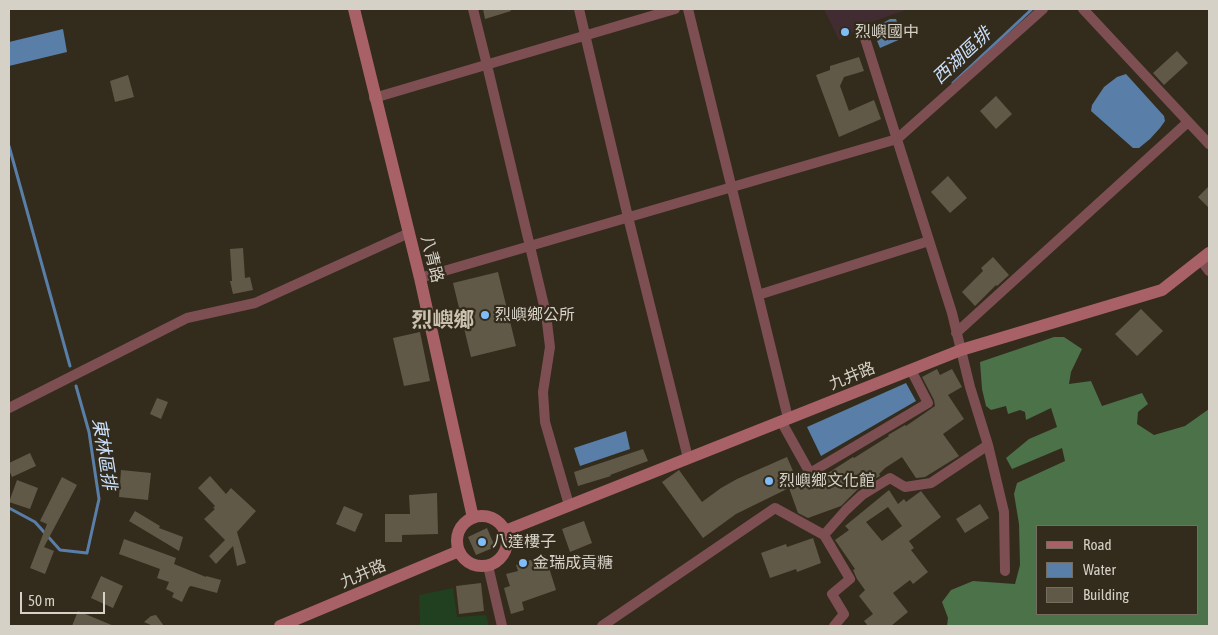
<!DOCTYPE html>
<html>
<head>
<meta charset="utf-8">
<style>
	body { margin:0 }
	#map { position:relative; width:1218px; height:635px; overflow:hidden; background:#332b1c; font-family:"Asap Condensed",sans-serif }
	canvas { display:block }
	.frame { position:absolute; inset:0; border:10px solid #d5d1c7; pointer-events:none }
	.legend { position:absolute; left:1036px; top:525px; width:162px; height:90px; box-sizing:border-box; background:#332b1c; border:1px solid #746d60; margin:0; padding:6px 9px; list-style:none; font-size:15px; color:#d5d1c7 }
	.legend li { display:flex; align-items:center; gap:10px; height:25px }
	.legend b { width:25px; border:1px solid #746d60 }
	.scale { position:absolute; left:20px; top:592px; width:85px; height:22px; box-sizing:border-box; border:2px solid #d5d1c7; border-top:0; padding-left:6px; font-size:15px; line-height:18px; white-space:nowrap; color:#d5d1c7; -webkit-text-stroke:4px #332b1c; paint-order:stroke }
</style>
</head>
<body>
<div id="map">
<canvas width="1218" height="635"></canvas>
<div class="frame"></div>
<ul class="legend">
<li><b style="height:6px;background:#a96168"></b>Road</li>
<li><b style="height:14px;background:#597ea8"></b>Water</li>
<li><b style="height:14px;background:#615948"></b>Building</li>
</ul>
<div class="scale">50 m</div>
</div>
<script>
const ctx = document.querySelector('canvas').getContext('2d');
ctx.lineJoin = 'round';
function fillPath(path, color) {
  ctx.fillStyle = color;
  ctx.fill(path, 'evenodd');
}
function shape(rows) {
  const path = new Path2D();
  for (const r of rows) {
    if (r.length === 3) {
      path.moveTo(r[0] + r[2], r[1]);
      path.arc(r[0], r[1], r[2], 0, 2 * Math.PI);
      continue;
    }
    path.moveTo(r[0], r[1]);
    for (let i = 2; i < r.length; i += 2) path.lineTo(r[i], r[i + 1]);
  }
  return path;
}
function trace(path, color, width, dash) {
  ctx.strokeStyle = color;
  ctx.lineWidth = width;
  ctx.lineCap = dash ? 'butt' : 'round';
  ctx.setLineDash(dash || []);
  ctx.stroke(path);
}
function label(font, color, halo, rows, align = 'center') {
  ctx.font = font + ' "Asap Condensed","Noto Sans TC",sans-serif';
  ctx.lineWidth = 4.5;
  ctx.setLineDash([]);
  ctx.textBaseline = 'middle';
  ctx.strokeStyle = halo;
  ctx.fillStyle = color;
  for (const [text, x, y, turn = 0] of rows) {
    ctx.save();
    ctx.translate(x, y);
    ctx.rotate((+turn || 0) * Math.PI / 180);
    ctx.textAlign = isNaN(turn) ? turn : align;
    if (halo) ctx.strokeText(text, 0, 0);
    ctx.fillText(text, 0, 0);
    ctx.restore();
  }
}
fillPath(shape([
	[824,9,908,9,869,23,839,40]
]), '#412d31');
fillPath(shape([
	[453,588,457,617,486,615,489,626,420,626,419,595]
]), '#21401f');
fillPath(shape([
	[1054,337,1064,337,1082,349,1071,372,1069,384,1091,381,1102,406,1142,393,1148,404,1138,412,1137,424,1154,435,1185,426,1209,409,1209,626,947,626,948,618,942,602,951,590,973,581,1015,584,1020,565,1019,524,1014,494,1017,483,1065,461,1062,448,1012,469,1006,458,1029,439,1057,427,1051,408,1026,420,1025,412,1020,410,1008,414,1006,406,991,410,986,406,982,389,980,362],
	[1037,526,1197,526,1197,614,1037,614]
]), '#4b7248');
fillPath(shape([
	[890,19,896,19,903,38,880,48,872,29],
	[63,29,67,52,9,66,9,42],
	[1126,74,1164,116,1165,121,1160,128,1150,139,1139,148,1133,148,1091,111,1092,105,1104,87,1117,77],
	[906,383,916,401,821,456,807,427],
	[626,431,630,449,580,466,574,448]
]), '#597ea8');
trace(shape([
	[953,83,1032,9],
	[9,146,70,366],
	[9,508,35,522,60,550,87,553,99,499,89,432,76,386]
]), '#597ea8', 3);
fillPath(shape([
	[483,9,510,9,511,11,485,19],
	[1177,51,1188,63,1164,85,1153,73],
	[859,57,864,71,844,77,840,86,849,111,874,100,881,119,839,137,816,75,830,70,830,66],
	[128,75,134,97,115,102,110,81],
	[996,96,1012,114,996,129,980,111],
	[948,176,967,198,950,213,931,192],
	[1209,186,1209,208,1198,197],
	[243,248,245,278,250,277,253,290,233,294,230,281,232,281,230,249],
	[993,257,1009,275,997,286,996,285,975,306,962,292,983,271,981,268],
	[498,272,516,346,471,357,453,283],
	[1141,309,1163,331,1137,356,1115,334],
	[420,332,430,381,404,386,393,338],
	[937,369,940,375,952,369,962,387,948,395,964,419,943,434,959,456,925,477,916,478,902,457,885,468,879,474,880,476,858,489,841,506,808,518,798,513,789,488,736,514,703,538,662,482,679,470,702,502,721,488,737,479,787,457,800,487,825,475,853,457,854,458,889,436,888,435,905,425,906,426,935,406,934,400,922,377],
	[157,398,168,402,161,419,150,414],
	[643,449,648,461,610,475,611,476,578,486,574,472],
	[30,453,36,466,12,477,9,470,9,463],
	[121,470,151,473,148,500,119,497],
	[210,476,226,494,231,488,256,511,237,532,246,563,237,566,233,546,216,564,209,556,225,540,204,519,215,509,213,508,215,506,198,488],
	[62,477,77,485,44,547,54,551,45,574,30,568,47,524,40,521],
	[17,480,38,488,30,509,9,502],
	[889,490,898,504,904,499,906,502,921,491,941,517,909,541,914,548,911,550,928,572,913,584,910,580,893,593,908,612,891,626,868,626,864,621,873,614,859,596,865,590,857,579,853,570,855,569,835,540,849,530,845,526],
	[888,507,902,526,882,541,866,522],
	[437,493,438,534,402,535,402,542,385,542,385,514,410,514,409,495],
	[980,504,989,518,965,533,956,519],
	[344,506,363,514,355,532,336,524],
	[135,511,160,526,159,528,183,537,179,551,129,521],
	[584,521,592,543,570,552,562,529],
	[487,528,495,547,476,555,468,537],
	[813,538,821,563,797,572,796,569,770,578,761,553,786,544,787,547],
	[124,539,176,558,174,564,206,577,206,576,221,580,217,593,191,586,189,587,182,602,172,597,174,593,166,589,169,582,157,578,160,569,119,554],
	[545,555,556,590,522,602,524,610,511,614,504,588,510,586,506,574,518,571,516,565],
	[101,576,123,586,113,608,91,598],
	[481,583,484,611,459,614,456,586],
	[78,611,114,626,72,626],
	[156,615,164,626,153,626,144,622,151,616]
]), '#615948');
trace(shape([
	[473,9,487,65,546,314,550,347,543,392,545,422,569,505],
	[579,9,628,217,688,458],
	[688,9,788,418],
	[1083,9,1209,144],
	[863,32,952,313,970,387,988,445,1004,512,1005,571],
	[374,98,675,9],
	[1201,260,1209,271],
	[420,278,897,139,1043,9],
	[758,295,929,241],
	[956,333,1188,122],
	[9,408,187,318,255,303,409,233],
	[781,421,810,473,928,403,911,370],
	[824,535,846,510,862,495,890,478,905,487,931,483,988,445],
	[488,566,502,626],
	[602,626,775,508,824,535,850,579,832,594,844,614,834,626]
]), '#7d4f53', 10);
trace(shape([
	[354,9,420,278,473,518],
	[482,541,25],
	[505,531,961,350,1162,290,1209,253],
	[280,626,459,551]
]), '#a96168', 12);
for (const [x, y, r, color] of [
	[845,32,5,"#7fbdf9"],
	[485,315,5,"#7fbdf9"],
	[769,481,5,"#7fbdf9"],
	[482,542,5,"#7fbdf9"],
	[523,563,5,"#7fbdf9"]
]) {
  const dot = new Path2D();
  dot.arc(x, y, r, 0, 2 * Math.PI);
  ctx.fillStyle = color;
  ctx.fill(dot);
  trace(dot, '#332b1c', 2);
}
label('16px', '#d5d1c7', '#332b1c', [
	["烈嶼國中",855,32],
	["烈嶼鄉公所",495,315],
	["烈嶼鄉文化館",779,481],
	["八達樓子",492,542],
	["金瑞成貢糖",533,563]
], 'left');
label('16px', '#d5d1c7', '#332b1c', [
	["八青路",432,259,76],
	["九井路",852,376,-22],
	["九井路",363,574,-23]
]);
label('italic 18px', '#cae0fa', '#332b1c', [
	["西湖區排",962,56,-43],
	["東林區排",104,454,81]
]);
label('bold 21px', '#cac1ae', '#332b1c', [
	["烈嶼鄉",443,320]
]);
</script>
</body>
</html>
